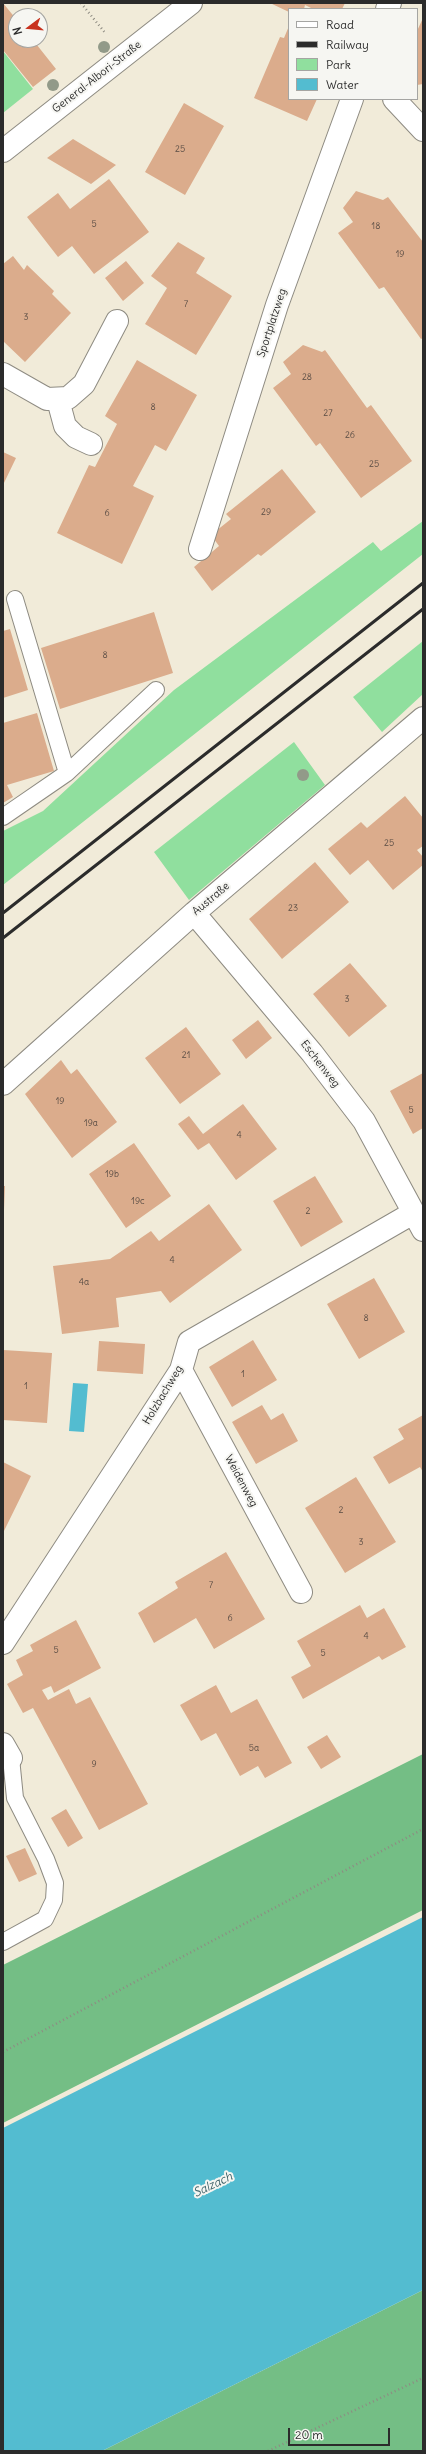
<!DOCTYPE html>
<html>
<head>
<meta charset="utf-8">
<style>
	body { margin:0 }
	#map { position:relative; width:426px; height:2454px; overflow:hidden; background:#f1ebd9; font-family:Delius,sans-serif }
	canvas { display:block }
	.frame { position:absolute; inset:0; border:4px solid #2b2b2b; pointer-events:none }
	.legend { position:absolute; left:288px; top:8px; width:130px; height:92px; box-sizing:border-box; background:#f6f6f2; border:1px solid #a5a5a2; margin:0; padding:5px 7px; list-style:none; font-size:12px; color:#2b2b2b }
	.legend li { display:flex; align-items:center; gap:8px; height:20px }
	.legend b { width:20px; border:1px solid #a5a5a2 }
	.north { position:absolute; left:8px; top:8px; width:40px; height:40px; box-sizing:border-box; background:#f6f6f2; border:1px solid #a5a5a2; border-radius:50%; rotate:254deg; font-size:11px; font-weight:700; line-height:16px; text-align:center; color:#2b2b2b }
	.north::after { content:''; display:block; margin:auto; width:14px; height:18px; background:#c8321e; clip-path:polygon(50% 0,100% 100%,50% 72%,0 100%) }
	.scale { position:absolute; left:288px; top:2428px; width:102px; height:18px; box-sizing:border-box; border:2px solid #2b2b2b; border-top:0; padding-left:5px; font-size:12px; line-height:14px; white-space:nowrap; color:#2b2b2b; -webkit-text-stroke:3px #f6f6f2; paint-order:stroke }
</style>
</head>
<body>
<div id="map">
<canvas width="426" height="2454"></canvas>
<div class="frame"></div>
<ul class="legend">
<li><b style="height:5px;background:#fff"></b>Road</li>
<li><b style="height:5px;background:#2b2b2b"></b>Railway</li>
<li><b style="height:11px;background:#90df9e"></b>Park</li>
<li><b style="height:11px;background:#53bcd0"></b>Water</li>
</ul>
<div class="north">N</div>
<div class="scale">20 m</div>
</div>
<script>
const ctx = document.querySelector('canvas').getContext('2d');
ctx.lineJoin = 'round';
function fillPath(path, color) {
  ctx.fillStyle = color;
  ctx.fill(path, 'evenodd');
}
function shape(rows) {
  const path = new Path2D();
  for (const r of rows) {
    path.moveTo(r[0], r[1]);
    for (let i = 2; i < r.length; i += 2) path.lineTo(r[i], r[i + 1]);
  }
  return path;
}
function trace(path, color, width, dash) {
  ctx.strokeStyle = color;
  ctx.lineWidth = width;
  ctx.lineCap = dash ? 'butt' : 'round';
  ctx.setLineDash(dash || []);
  ctx.stroke(path);
}
function label(font, color, halo, rows, align = 'center') {
  ctx.font = font + ' Delius,sans-serif';
  ctx.lineWidth = 4;
  ctx.setLineDash([]);
  ctx.textBaseline = 'middle';
  ctx.strokeStyle = halo;
  ctx.fillStyle = color;
  for (const [text, x, y, turn = 0] of rows) {
    ctx.save();
    ctx.translate(x, y);
    ctx.rotate((+turn || 0) * Math.PI / 180);
    ctx.textAlign = isNaN(turn) ? turn : align;
    if (halo) ctx.strokeText(text, 0, 0);
    ctx.fillText(text, 0, 0);
    ctx.restore();
  }
}
fillPath(shape([
	[3,51,33,89,3,113],
	[423,521,423,554,3,885,3,831,43,811,174,690,373,542,381,551],
	[423,641,423,694,382,732,353,697],
	[294,742,325,785,189,900,154,852]
]), '#90df9e');
fillPath(shape([
	[423,1754,423,1910,3,2123,3,1965],
	[423,2290,423,2451,102,2451]
]), '#74be85');
fillPath(shape([
	[73,1383,88,1384,84,1432,69,1431],
	[423,1917,423,2290,102,2451,3,2451,3,2128]
]), '#53bcd0');
fillPath(shape([
	[3,3,16,19,16,40,33,40,56,69,33,87,3,50],
	[270,3,345,3,342,9,313,9,305,5,304,9,289,9,289,12],
	[423,18,423,84,417,85,417,31],
	[289,26,289,99,317,99,307,121,254,98,280,37,284,38],
	[184,103,224,126,185,195,145,172],
	[73,139,116,165,91,184,47,158],
	[109,179,149,232,94,274,72,246,58,257,27,217,58,193,70,209],
	[356,191,383,200,388,197,423,242,423,338,421,339,384,287,379,289,338,233,353,222,343,208],
	[178,242,205,258,196,273,232,296,196,355,145,324,167,288,151,276],
	[13,256,24,270,27,265,54,291,52,294,71,313,25,362,3,341,3,264],
	[126,261,144,283,123,301,105,278],
	[303,345,322,352,325,350,367,408,371,405,412,461,361,498,320,443,316,446,273,388,291,374,283,362],
	[137,360,197,395,166,451,155,445,133,486,154,496,122,564,57,533,89,465,95,467,117,424,105,416],
	[3,452,16,458,3,485],
	[282,469,316,512,261,556,258,554,212,591,194,567,219,546,211,535,231,519,226,514],
	[154,612,173,673,60,709,41,648],
	[10,629,28,690,3,698,3,631],
	[37,713,54,771,7,785,13,797,3,803,3,723],
	[405,796,423,818,423,846,417,850,423,857,423,865,393,890,368,860,350,875,328,849,361,822,367,828],
	[315,862,349,902,282,959,249,919],
	[350,963,387,1006,349,1037,313,994],
	[258,1020,272,1038,246,1059,232,1040],
	[186,1027,221,1074,180,1104,145,1058],
	[61,1060,71,1074,77,1069,117,1122,72,1158,25,1094],
	[423,1073,423,1128,413,1134,390,1091],
	[243,1104,277,1149,236,1180,209,1143,198,1150,178,1124,189,1116,203,1134],
	[134,1143,171,1196,126,1228,89,1174],
	[315,1176,343,1222,301,1247,273,1201],
	[3,1186,5,1186,4,1210,3,1210],
	[209,1204,242,1250,170,1303,161,1291,116,1298,119,1327,62,1334,53,1266,110,1259,151,1231,159,1241],
	[374,1278,405,1332,359,1359,327,1304],
	[253,1340,277,1380,232,1407,209,1367],
	[99,1341,145,1344,143,1374,97,1371],
	[3,1350,52,1353,47,1423,3,1420],
	[262,1405,271,1420,283,1413,298,1441,256,1464,232,1422],
	[423,1415,423,1472,420,1467,389,1484,373,1457,404,1439,398,1429],
	[3,1462,31,1476,3,1533],
	[356,1477,396,1542,345,1573,305,1508],
	[226,1552,265,1619,214,1649,196,1618,154,1643,138,1613,178,1588,175,1582],
	[360,1605,367,1618,384,1608,406,1647,382,1660,379,1656,303,1699,291,1677,311,1666,297,1641],
	[76,1620,101,1668,54,1693,51,1686,42,1690,48,1700,69,1689,76,1704,90,1697,148,1804,99,1830,33,1708,23,1713,7,1684,23,1675,16,1660,33,1651,30,1645],
	[216,1685,231,1713,257,1699,292,1763,265,1778,258,1766,240,1776,216,1733,201,1741,180,1705],
	[327,1735,341,1757,321,1769,307,1747],
	[66,1809,83,1838,68,1847,51,1818],
	[25,1848,37,1874,19,1882,6,1856]
]), '#dbac8c');
const lane = shape([
	[15,599,67,773],
	[3,817,67,773,156,690],
	[3,1942,45,1919,54,1900,55,1883,46,1859,15,1798,11,1758]
]);
const street = shape([
	[387,9,390,3],
	[394,99,423,130],
	[3,151,191,3],
	[3,374,47,399,68,398,84,384,117,321],
	[58,400,65,426,76,437,91,444],
	[200,549,277,305,352,99],
	[194,913,312,1053,364,1121,423,1230],
	[3,1084,194,913,423,718],
	[181,1370,301,1592],
	[3,1643,181,1370,189,1342,413,1213],
	[3,1744,11,1758]
]);
trace(lane, '#8e8b82', 18);
trace(street, '#8e8b82', 24);
trace(shape([
	[81,3,106,34],
	[3,2052,423,1829],
	[268,2451,423,2378]
]), '#8e8b82', 2.5, [1, 3]);
trace(lane, '#fff', 16);
trace(street, '#fff', 22);
trace(shape([
	[3,913,423,583],
	[3,938,423,609]
]), '#2b2b2b', 3);
ctx.fillStyle = '#929a89';
for (const [x, y] of [
	[104,47],
	[53,85],
	[303,775]
]) {
  ctx.beginPath();
  ctx.arc(x, y, 6, 0, 2 * Math.PI);
  ctx.fill();
}
label('9px', '#574b43', null, [
	["25",180,149],
	["5",94,224],
	["18",376,226],
	["19",400,254],
	["7",186,304],
	["3",26,317],
	["28",307,377],
	["8",153,407],
	["27",328,413],
	["26",350,435],
	["25",374,464],
	["29",266,512],
	["6",107,513],
	["8",105,655],
	["25",389,843],
	["23",293,908],
	["3",347,999],
	["21",186,1055],
	["19",60,1101],
	["5",411,1110],
	["19a",91,1123],
	["4",239,1135],
	["19b",112,1174],
	["19c",138,1201],
	["2",308,1211],
	["4",172,1260],
	["4a",84,1282],
	["8",366,1318],
	["1",243,1374],
	["1",26,1386],
	["2",341,1510],
	["3",361,1542],
	["7",211,1585],
	["6",230,1618],
	["4",366,1636],
	["5",56,1650],
	["5",323,1653],
	["5a",254,1748],
	["9",94,1764]
]);
label('11px', '#2b2b2b', '#f6f6f2', [
	["General-Albori-Straße",97,77,-38],
	["Sportplatzweg",272,323,-72],
	["Austraße",211,899,-40],
	["Eschenweg",320,1064,52],
	["Holzbachweg",163,1395,-59],
	["Weidenweg",241,1481,62]
]);
label('italic 12px', '#395e65', '#f6f6f2', [
	["Salzach",213,2185,-26]
]);
</script>
</body>
</html>
